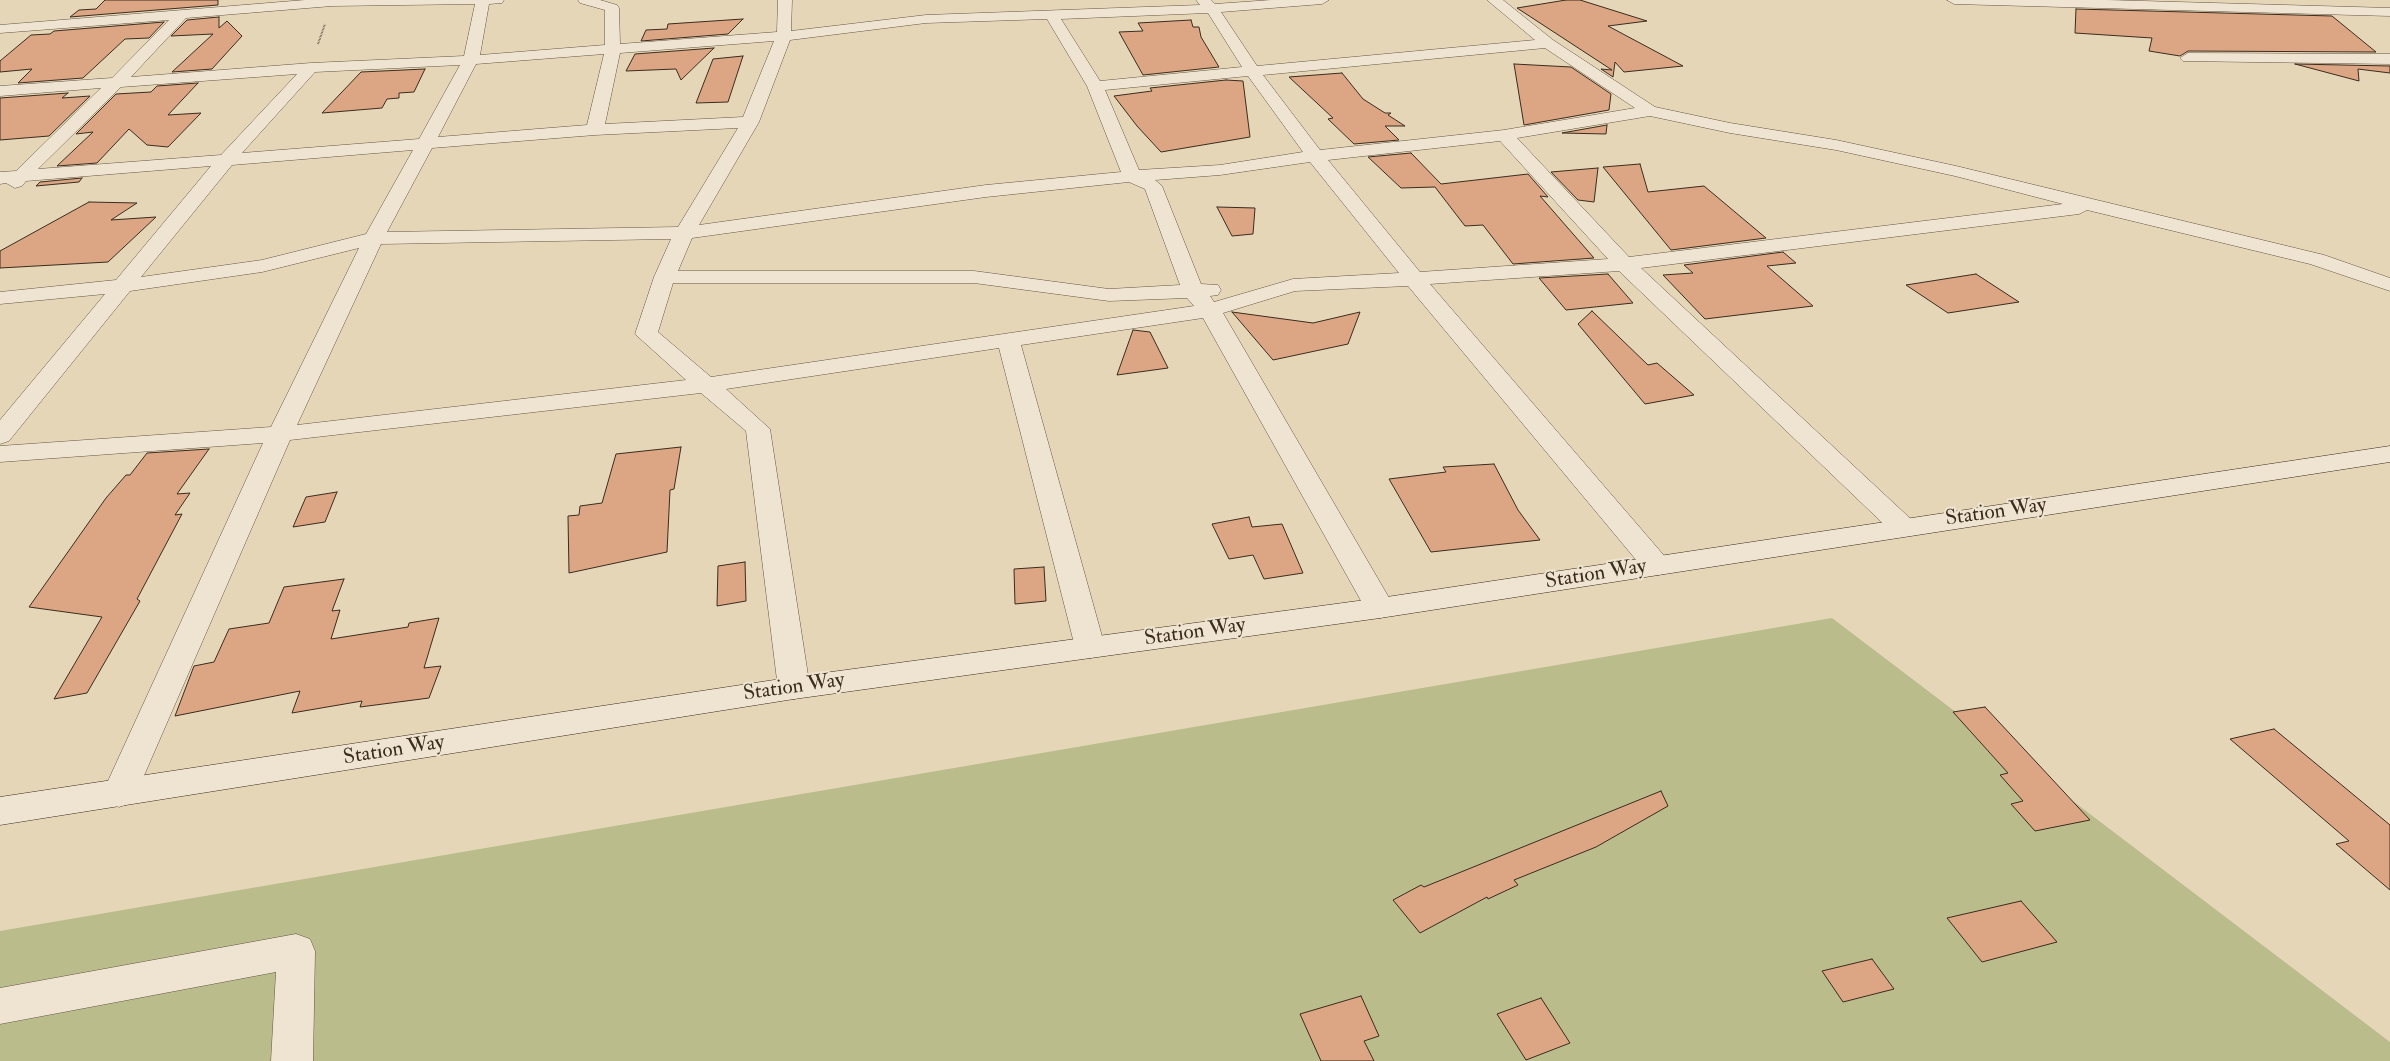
<!DOCTYPE html>
<html>
<head>
<meta charset="utf-8">
<style>
	body { margin:0 }
	canvas { display:block; background:#e5d6b8 }
</style>
</head>
<body>
<canvas width="2390" height="1061"></canvas>
<script>
const ctx = document.querySelector('canvas').getContext('2d');
ctx.lineJoin = 'round';
function fillPath(path, color) {
  ctx.fillStyle = color;
  ctx.fill(path, 'evenodd');
}
function shape(rows) {
  const path = new Path2D();
  for (const r of rows) {
    path.moveTo(r[0], r[1]);
    for (let i = 2; i < r.length; i += 2) path.lineTo(r[i], r[i + 1]);
  }
  return path;
}
function trace(path, color, width, dash) {
  ctx.strokeStyle = color;
  ctx.lineWidth = width;
  ctx.lineCap = dash ? 'butt' : 'round';
  ctx.setLineDash(dash || []);
  ctx.stroke(path);
}
function label(font, color, halo, rows, align = 'center') {
  ctx.font = font + ' "IM FELL Double Pica",serif';
  ctx.lineWidth = 4;
  ctx.setLineDash([]);
  ctx.textBaseline = 'middle';
  ctx.strokeStyle = halo;
  ctx.fillStyle = color;
  for (const [text, x, y, turn = 0] of rows) {
    ctx.save();
    ctx.translate(x, y);
    ctx.rotate((+turn || 0) * Math.PI / 180);
    ctx.textAlign = isNaN(turn) ? turn : align;
    if (halo) ctx.strokeText(text, 0, 0);
    ctx.fillText(text, 0, 0);
    ctx.restore();
  }
}
fillPath(shape([
	[1832,618,2390,1042,2390,1061,0,1061,0,931]
]), '#babc8b');
const building = shape([
	[105,0,218,0,218,5,70,17,79,10,96,9,105,0],
	[1566,0,1580,0,1647,21,1608,26,1683,66,1624,72,1615,62,1613,77,1601,69,1612,70,1517,8,1566,0],
	[2076,9,2332,16,2376,52,2188,51,2180,56,2149,51,2152,38,2075,33,2076,9],
	[219,17,219,28,227,21,242,36,212,69,172,72,213,34,171,36,187,20,219,17],
	[743,19,728,34,641,41,646,30,667,29,668,24,743,19],
	[1191,20,1193,27,1199,27,1201,37,1219,67,1143,75,1119,32,1143,31,1138,23,1191,20],
	[164,22,149,38,125,39,83,78,18,83,32,69,0,72,0,61,31,35,50,34,54,31,164,22],
	[714,48,681,80,676,69,626,71,635,54,714,48],
	[743,56,728,102,696,103,713,59,743,56],
	[1514,64,1571,67,1611,94,1609,110,1524,125,1514,64],
	[2295,64,2390,66,2390,73,2358,69,2359,81,2295,64],
	[425,69,414,92,399,93,399,98,387,99,382,108,322,113,361,72,425,69],
	[1342,73,1363,99,1385,113,1391,113,1388,115,1405,126,1385,126,1399,140,1354,144,1328,119,1333,118,1289,77,1342,73],
	[1226,80,1243,81,1250,137,1161,152,1137,126,1114,96,1152,91,1150,88,1226,80],
	[198,83,168,115,201,113,168,147,147,145,129,129,97,163,57,166,93,132,76,134,116,94,151,92,157,86,198,83],
	[68,93,62,98,90,96,49,136,0,140,0,98,68,93],
	[1607,125,1606,134,1562,133,1607,125],
	[1411,153,1441,184,1528,174,1548,197,1540,196,1594,258,1513,264,1483,225,1465,226,1435,187,1401,188,1368,157,1411,153],
	[1640,164,1648,192,1704,186,1766,238,1671,250,1603,167,1640,164],
	[1598,168,1594,202,1578,200,1551,172,1598,168],
	[82,178,79,182,36,186,40,182,82,178],
	[89,202,137,203,111,220,156,217,108,262,0,268,0,251,89,202],
	[1217,207,1255,208,1253,234,1232,236,1217,207],
	[1783,252,1796,263,1767,266,1813,306,1705,319,1663,275,1693,273,1684,265,1783,252],
	[1608,274,1633,303,1566,310,1539,278,1608,274],
	[1976,274,2019,302,1948,313,1906,285,1976,274],
	[1592,311,1648,365,1657,363,1694,395,1645,404,1578,324,1592,311],
	[1232,312,1313,323,1360,312,1348,344,1273,360,1232,312],
	[1133,330,1150,332,1168,368,1117,375,1133,330],
	[681,447,674,489,670,490,667,552,569,573,568,516,579,515,580,506,602,503,616,454,681,447],
	[209,449,177,494,190,493,175,515,182,514,137,599,140,601,87,693,54,699,102,617,29,607,106,498,126,475,130,475,147,453,209,449],
	[1494,464,1518,510,1540,540,1431,552,1389,479,1446,472,1443,467,1494,464],
	[337,492,325,522,293,527,306,497,337,492],
	[1249,517,1252,527,1282,524,1303,573,1264,579,1253,555,1229,559,1212,524,1249,517],
	[745,562,746,601,717,606,718,566,745,562],
	[1044,567,1046,601,1015,604,1014,569,1044,567],
	[344,579,332,611,340,610,331,639,408,627,409,623,439,618,424,668,441,666,429,698,360,707,362,701,292,713,300,691,175,716,194,666,214,662,229,629,269,623,284,587,344,579],
	[1985,707,2090,820,2035,831,2011,804,2023,801,2000,775,2008,773,1953,712,1985,707],
	[2274,729,2390,825,2390,890,2336,844,2349,841,2230,739,2274,729],
	[1661,791,1668,806,1596,847,1514,880,1518,885,1488,899,1487,897,1420,933,1393,900,1421,885,1424,887,1661,791],
	[2021,901,2057,942,1982,962,1947,918,2021,901],
	[1872,959,1894,989,1843,1002,1822,971,1872,959],
	[1361,996,1379,1036,1364,1041,1374,1061,1321,1061,1300,1014,1361,996],
	[1541,998,1570,1043,1526,1060,1497,1014,1541,998]
]);
fillPath(building, '#dca684');
trace(building, '#3a2c1e', 1);
const minor = shape([
	[305,0,504,0,502,3,489,4,480,55,605,45,605,10,580,3,578,0,600,0,617,5,619,8,620,44,777,32,778,0,792,0,791,31,926,15,1200,5,1196,0,1211,0,1215,4,1271,0,1329,0,1322,4,1221,12,1257,66,1535,40,1487,0,1503,0,1553,40,1655,107,1730,123,1836,140,1956,166,2324,255,2390,278,2390,291,2310,264,2087,210,2079,214,1641,268,1913,521,1917,527,1913,533,1903,536,1893,533,1619,271,1430,284,1667,559,1671,566,1667,573,1657,575,1647,573,1408,286,1295,291,1223,313,1395,608,1390,615,1380,618,1370,615,1365,608,1203,318,1021,345,1105,647,1101,655,1090,658,1079,655,1075,647,999,348,726,389,770,429,810,688,805,696,794,699,783,696,778,688,746,431,701,393,290,440,136,794,131,803,119,807,107,803,102,794,263,443,0,462,0,446,271,427,359,248,262,272,130,291,9,441,0,444,0,420,105,294,0,304,0,292,116,280,211,166,26,181,22,186,15,188,6,183,0,184,0,172,16,171,101,88,0,96,0,86,112,78,169,20,0,33,0,25,305,0],
	[475,4,464,56,311,63,131,77,186,18,332,6,475,4],
	[1208,13,1242,67,1100,81,1061,19,1208,13],
	[1047,19,1087,86,1121,172,986,185,699,225,759,122,790,40,926,23,1047,19],
	[774,41,743,117,605,124,620,53,774,41],
	[1545,48,1635,108,1504,130,1320,150,1263,75,1545,48],
	[604,54,587,125,438,137,476,64,604,54],
	[460,65,419,139,242,153,315,72,460,65],
	[297,74,221,155,38,169,121,87,297,74],
	[1248,76,1303,152,1220,165,1139,170,1105,90,1248,76],
	[1650,116,1730,133,1836,150,1955,176,2063,204,1629,257,1517,138,1650,116],
	[738,128,678,227,387,232,432,148,595,135,738,128],
	[1500,141,1608,259,1420,272,1328,160,1500,141],
	[413,150,366,234,262,260,141,277,232,165,413,150],
	[1310,162,1399,273,1293,279,1214,302,1210,296,1218,295,1221,290,1218,285,1201,284,1162,186,1155,180,1220,175,1310,162],
	[1129,182,1145,189,1180,285,1109,289,974,271,678,271,692,238,986,197,1129,182],
	[671,239,654,277,635,334,686,380,297,425,381,244,671,239],
	[673,283,974,283,1109,301,1187,298,1194,306,711,377,658,332,673,283],
	[1947,0,2107,0,2390,8,2390,16,1954,4,1947,0],
	[2188,53,2390,54,2390,64,2183,61,2180,58,2188,53],
	[296,934,310,939,315,951,313,1061,271,1061,276,972,0,1024,0,988,296,934]
]);
const secondary = shape([
	[2390,446,2390,462,1380,618,794,699,0,825,0,797,794,677,1380,598,2390,446]
]);
trace(minor, '#655644', 1);
trace(secondary, '#3a2c1e', 1);
trace(shape([
	[318,44,325,24]
]), '#3a2c1e', 2, [0.5, 1]);
fillPath(minor, '#eee4d1');
fillPath(secondary, '#eee4d1');
label('21px', '#3a2c1e', '#eee4d1', [
	["Station Way",1996,513,-8],
	["Station Way",1596,575,-9],
	["Station Way",1195,633,-8],
	["Station Way",794,688,-8],
	["Station Way",394,751,-9]
]);
</script>
</body>
</html>
